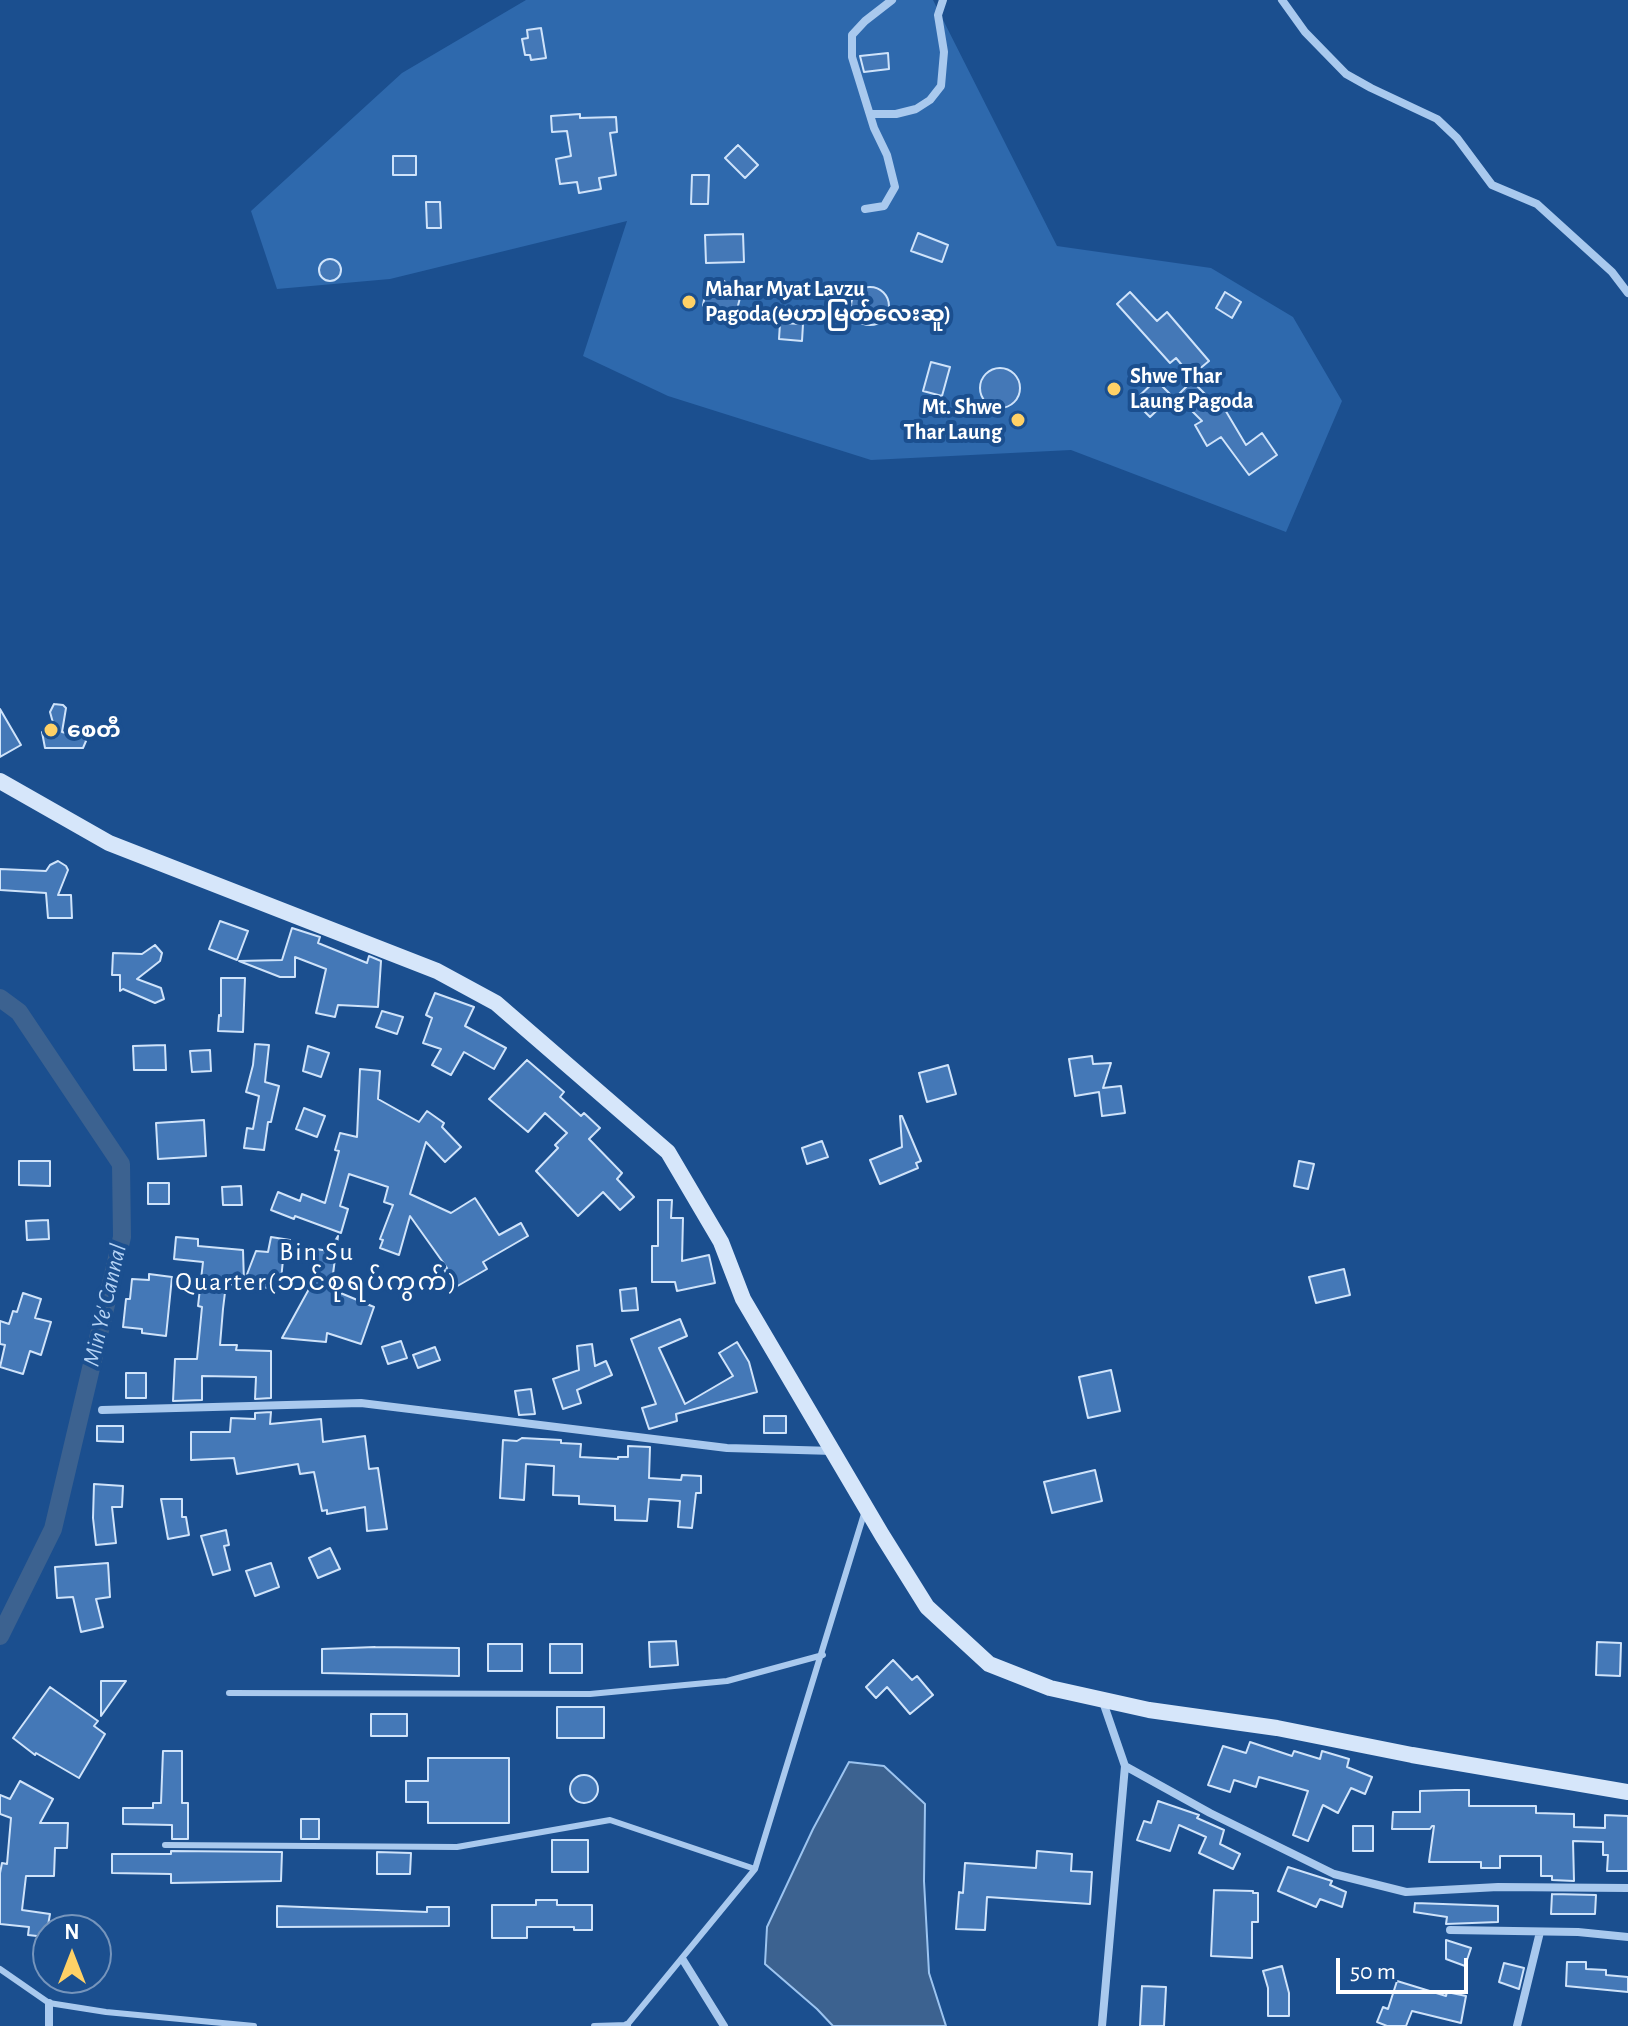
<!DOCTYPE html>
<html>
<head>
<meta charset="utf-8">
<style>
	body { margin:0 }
	#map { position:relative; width:1628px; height:2026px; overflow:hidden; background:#1b4f8f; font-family:"Alegreya Sans",sans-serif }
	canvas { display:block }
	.north { position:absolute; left:32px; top:1914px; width:80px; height:80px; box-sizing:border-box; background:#1b4f8f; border:2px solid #7695bc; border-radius:50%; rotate:0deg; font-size:22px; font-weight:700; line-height:32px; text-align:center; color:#fff }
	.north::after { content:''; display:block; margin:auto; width:28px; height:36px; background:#ffd166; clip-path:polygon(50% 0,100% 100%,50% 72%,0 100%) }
	.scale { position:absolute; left:1336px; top:1958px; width:132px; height:36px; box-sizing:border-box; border:4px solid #fff; border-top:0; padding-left:10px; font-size:24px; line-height:28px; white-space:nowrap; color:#fff; -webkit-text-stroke:6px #1b4f8f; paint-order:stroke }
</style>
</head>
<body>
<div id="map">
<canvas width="1628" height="2026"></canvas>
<div class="north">N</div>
<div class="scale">50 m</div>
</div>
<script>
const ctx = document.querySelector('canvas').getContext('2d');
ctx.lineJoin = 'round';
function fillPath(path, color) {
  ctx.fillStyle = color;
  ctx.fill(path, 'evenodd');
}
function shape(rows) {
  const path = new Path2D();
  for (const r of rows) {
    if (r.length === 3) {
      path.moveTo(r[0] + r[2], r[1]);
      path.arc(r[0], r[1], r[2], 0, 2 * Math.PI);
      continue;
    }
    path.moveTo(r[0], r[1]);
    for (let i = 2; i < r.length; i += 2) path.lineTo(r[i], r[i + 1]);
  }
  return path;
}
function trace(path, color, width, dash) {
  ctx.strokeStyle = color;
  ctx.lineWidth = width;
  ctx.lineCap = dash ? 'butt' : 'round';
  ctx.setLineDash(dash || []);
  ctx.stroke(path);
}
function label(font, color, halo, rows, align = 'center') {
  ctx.font = font + ' "Alegreya Sans","Noto Sans Myanmar",sans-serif';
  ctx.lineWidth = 8;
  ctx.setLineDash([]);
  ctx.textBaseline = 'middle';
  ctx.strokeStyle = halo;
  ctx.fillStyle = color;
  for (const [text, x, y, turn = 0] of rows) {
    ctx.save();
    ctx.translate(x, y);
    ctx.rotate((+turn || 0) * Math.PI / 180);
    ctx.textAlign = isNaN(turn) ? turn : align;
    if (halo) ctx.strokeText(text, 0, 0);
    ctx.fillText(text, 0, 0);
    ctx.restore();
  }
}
fillPath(shape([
	[526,0,933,0,1057,246,1211,268,1293,317,1342,401,1286,532,1071,450,871,460,668,396,583,356,627,221,390,279,277,289,251,211,402,73]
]), '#2e69ad');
const water = shape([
	[849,1762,884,1766,925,1804,924,1881,929,1973,946,2026,833,2026,817,2009,765,1964,767,1927,813,1829,849,1762]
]);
fillPath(water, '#3c6290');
trace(water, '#9cc4f0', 2);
trace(shape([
	[0,998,19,1012,121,1164,122,1237,53,1529,0,1636]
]), '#3c6290', 18);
const building = shape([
	[541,28,546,58,531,60,530,55,525,55,522,39,528,38,527,30,541,28],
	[888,53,889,69,864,72,860,56,888,53],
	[580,114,580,118,616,117,617,132,610,133,616,175,599,178,601,189,579,193,577,182,560,184,556,159,571,156,567,131,552,132,551,116,580,114],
	[738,145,758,165,745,178,725,158,738,145],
	[393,156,416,156,416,175,393,175,393,156],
	[692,175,709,175,708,204,691,204,692,175],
	[426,202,440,202,441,228,427,228,426,202],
	[918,233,948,245,942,262,911,251,918,233],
	[743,234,744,262,706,263,705,235,743,234],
	[330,270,11],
	[720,278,735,289,740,298,736,313,722,320,708,314,703,305,706,291,720,278],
	[870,306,19],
	[1130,292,1157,321,1167,312,1209,361,1191,376,1176,358,1170,363,1117,304,1130,292],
	[1225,292,1241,302,1232,318,1216,308,1225,292],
	[780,323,803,324,802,341,779,339,780,323],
	[931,362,950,367,942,396,923,391,931,362],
	[1000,388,20],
	[1156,380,1172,396,1150,417,1134,401,1156,380],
	[1192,381,1221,410,1224,408,1246,445,1262,433,1277,455,1249,475,1221,437,1207,446,1195,425,1202,421,1177,396,1192,381],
	[54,704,63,705,66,708,62,732,85,738,86,741,83,748,45,748,42,732,55,730,50,712,54,704],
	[0,709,21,745,0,757,0,709],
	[58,861,66,866,68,870,58,895,71,895,72,918,48,918,46,893,0,890,0,869,46,871,50,865,58,861],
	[220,921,248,931,237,960,209,949,220,921],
	[292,928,320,937,318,943,367,963,369,956,381,961,378,1007,338,1005,335,1017,316,1013,326,969,295,957,295,977,280,977,239,961,282,960,292,928],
	[155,945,162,953,160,961,137,979,161,988,164,999,155,1003,123,989,120,991,120,975,112,975,113,953,142,954,155,945],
	[221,978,245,978,243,1032,218,1031,219,1015,221,1016,221,978],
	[435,993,474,1007,465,1026,506,1048,494,1069,464,1052,451,1075,432,1065,441,1049,423,1043,432,1018,426,1015,435,993],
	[382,1011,403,1017,397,1034,376,1027,382,1011],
	[255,1044,269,1045,265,1082,279,1086,271,1122,268,1122,264,1150,244,1148,247,1128,253,1129,259,1096,246,1092,253,1065,255,1044],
	[165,1045,166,1070,134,1070,133,1046,165,1045],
	[308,1046,329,1053,321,1077,303,1071,308,1046],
	[210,1050,211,1071,192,1072,190,1051,210,1050],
	[1092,1056,1093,1064,1111,1063,1103,1088,1121,1086,1125,1113,1102,1116,1099,1092,1075,1096,1069,1059,1092,1056],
	[527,1060,564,1092,560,1097,581,1116,584,1113,600,1128,589,1139,622,1173,617,1179,634,1197,620,1210,603,1192,578,1216,536,1171,558,1148,555,1145,567,1133,545,1113,528,1132,489,1099,527,1060],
	[948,1065,956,1094,927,1102,919,1073,948,1065],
	[360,1069,380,1071,378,1099,419,1122,427,1111,444,1123,442,1127,461,1147,445,1162,426,1142,410,1194,451,1213,475,1198,499,1235,521,1223,528,1236,483,1262,487,1269,454,1288,444,1269,447,1268,410,1216,399,1255,380,1248,383,1240,380,1239,393,1205,384,1202,388,1187,349,1174,340,1206,348,1209,341,1233,295,1216,294,1219,271,1210,278,1192,300,1201,302,1194,325,1203,339,1151,335,1150,340,1133,357,1137,360,1069],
	[304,1108,325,1116,317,1137,296,1129,304,1108],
	[900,1116,902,1116,921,1161,916,1163,918,1168,880,1184,870,1160,902,1147,900,1116],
	[204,1120,206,1156,158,1159,156,1123,204,1120],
	[822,1141,828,1157,807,1164,802,1148,822,1141],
	[19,1161,50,1161,50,1186,19,1185,19,1161],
	[1299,1161,1314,1164,1308,1189,1294,1186,1299,1161],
	[148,1183,169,1183,169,1204,148,1204,148,1183],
	[241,1186,242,1205,223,1205,222,1187,241,1186],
	[658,1200,672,1200,671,1218,683,1218,682,1261,709,1255,715,1283,677,1291,675,1282,652,1282,652,1246,658,1246,658,1200],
	[48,1220,49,1239,27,1240,26,1221,48,1220],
	[338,1236,331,1289,374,1307,361,1344,327,1333,326,1342,282,1338,320,1269,313,1269,316,1249,329,1251,338,1236],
	[176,1237,198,1239,198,1246,243,1250,244,1282,256,1251,268,1252,271,1237,290,1240,286,1260,283,1260,280,1289,226,1284,223,1309,220,1345,237,1345,236,1350,271,1351,271,1398,255,1399,256,1377,202,1376,202,1400,173,1401,175,1359,197,1359,202,1307,198,1306,203,1262,174,1259,176,1237],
	[1344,1269,1350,1295,1316,1303,1309,1277,1344,1269],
	[149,1274,172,1277,166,1336,142,1333,142,1329,123,1327,126,1299,130,1299,132,1279,149,1280,149,1274],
	[636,1288,638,1310,622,1311,620,1290,636,1288],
	[23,1293,41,1299,35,1318,51,1322,41,1355,30,1351,23,1374,0,1367,5,1345,0,1344,0,1321,9,1324,13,1311,17,1312,23,1293],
	[680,1319,687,1336,659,1348,685,1404,733,1376,719,1353,737,1342,749,1362,757,1392,676,1414,677,1421,649,1429,642,1408,656,1404,631,1339,680,1319],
	[401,1341,407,1358,388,1364,382,1347,401,1341],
	[592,1344,595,1366,606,1361,612,1375,577,1390,581,1403,563,1409,553,1379,579,1370,577,1346,592,1344],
	[435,1347,440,1360,418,1368,413,1355,435,1347],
	[1111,1370,1120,1411,1088,1418,1079,1377,1111,1370],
	[126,1373,146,1373,146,1398,126,1398,126,1373],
	[531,1389,535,1414,519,1415,515,1391,531,1389],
	[271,1412,270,1424,321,1419,323,1442,365,1436,369,1469,378,1468,387,1529,367,1531,365,1507,327,1514,327,1510,322,1511,314,1472,300,1474,298,1464,237,1474,234,1458,191,1460,191,1432,230,1432,231,1418,255,1419,255,1413,271,1412],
	[764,1416,786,1416,786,1433,764,1433,764,1416],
	[97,1426,123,1426,123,1442,97,1441,97,1426],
	[522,1438,561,1440,561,1443,581,1444,580,1457,618,1459,618,1457,628,1457,628,1446,650,1447,649,1478,681,1480,682,1475,701,1476,701,1493,696,1493,692,1528,678,1527,680,1501,649,1499,647,1521,615,1520,615,1506,579,1504,579,1496,553,1495,554,1466,526,1464,524,1500,500,1498,503,1440,517,1441,522,1438],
	[1095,1470,1102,1501,1052,1513,1044,1482,1095,1470],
	[94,1484,123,1486,122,1507,112,1507,116,1543,96,1545,93,1518,94,1484],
	[161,1499,182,1499,182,1517,186,1517,189,1535,168,1539,161,1499],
	[226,1530,229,1545,224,1546,230,1570,213,1575,201,1536,226,1530],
	[330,1548,340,1569,318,1578,309,1558,330,1548],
	[108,1563,110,1597,96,1599,103,1627,81,1632,73,1597,57,1598,55,1567,108,1563],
	[271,1563,279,1587,255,1596,246,1571,271,1563],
	[676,1641,678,1665,650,1667,649,1642,676,1641],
	[1597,1642,1621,1643,1620,1676,1596,1675,1597,1642],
	[488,1644,522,1644,522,1671,488,1671,488,1644],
	[550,1644,582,1644,582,1673,550,1673,550,1644],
	[375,1647,459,1648,459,1676,322,1673,322,1649,375,1647],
	[893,1660,912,1680,917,1676,933,1695,910,1714,887,1687,876,1698,866,1687,893,1660],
	[101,1681,126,1681,101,1716,101,1681],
	[50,1687,98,1721,94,1726,105,1734,79,1778,36,1753,35,1755,13,1738,50,1687],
	[557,1707,604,1707,604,1738,557,1738,557,1707],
	[371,1714,407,1714,407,1736,371,1736,371,1714],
	[1250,1742,1292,1756,1294,1751,1320,1759,1322,1751,1349,1759,1347,1767,1372,1777,1365,1794,1351,1788,1338,1813,1323,1805,1308,1841,1293,1835,1308,1791,1259,1777,1256,1787,1234,1780,1230,1792,1208,1785,1223,1746,1246,1753,1250,1742],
	[163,1751,182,1751,182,1803,188,1803,188,1839,172,1839,172,1825,123,1824,123,1808,153,1808,153,1803,161,1803,163,1751],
	[428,1758,509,1758,509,1823,428,1823,428,1802,406,1802,406,1781,428,1781,428,1758],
	[584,1789,14],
	[20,1781,53,1799,40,1823,68,1823,67,1848,55,1848,54,1876,26,1876,22,1910,50,1914,46,1937,28,1935,29,1927,0,1924,0,1873,2,1863,7,1864,11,1818,0,1814,0,1795,10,1799,20,1781],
	[1455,1790,1469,1790,1469,1806,1536,1806,1536,1813,1574,1814,1574,1827,1605,1828,1605,1815,1628,1816,1628,1871,1607,1871,1608,1855,1603,1855,1603,1842,1573,1841,1574,1881,1552,1880,1552,1876,1541,1876,1541,1856,1500,1856,1500,1868,1481,1868,1481,1862,1429,1862,1434,1826,1432,1826,1430,1829,1392,1829,1393,1812,1420,1812,1420,1791,1455,1790],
	[1158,1801,1199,1815,1197,1818,1224,1830,1220,1844,1240,1854,1233,1869,1199,1853,1206,1837,1179,1825,1170,1851,1137,1840,1144,1821,1151,1823,1158,1801],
	[301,1819,319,1819,319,1839,301,1839,301,1819],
	[1353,1826,1373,1826,1373,1851,1353,1851,1353,1826],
	[552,1840,588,1840,588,1872,552,1872,552,1840],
	[171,1851,282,1852,281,1881,171,1883,171,1874,112,1873,112,1854,171,1854,171,1851],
	[1037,1851,1072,1854,1071,1871,1092,1872,1090,1904,987,1897,985,1930,956,1929,959,1892,963,1893,965,1863,1036,1868,1037,1851],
	[377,1852,411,1853,410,1874,377,1874,377,1852],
	[1288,1867,1332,1881,1330,1885,1346,1892,1342,1907,1320,1899,1316,1907,1278,1891,1288,1867],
	[1214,1890,1253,1891,1253,1893,1258,1893,1258,1922,1252,1922,1252,1958,1211,1956,1214,1890],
	[1552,1894,1596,1895,1595,1914,1551,1914,1552,1894],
	[536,1900,557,1900,557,1905,592,1905,592,1930,574,1930,574,1927,527,1927,527,1938,492,1938,492,1905,536,1905,536,1900],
	[1415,1903,1498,1906,1498,1922,1446,1924,1447,1917,1414,1912,1415,1903],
	[277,1906,427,1912,427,1907,449,1907,449,1926,277,1927,277,1906],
	[1446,1940,1471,1948,1465,1966,1446,1959,1446,1940],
	[1567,1962,1586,1962,1586,1969,1606,1970,1606,1975,1628,1977,1628,1992,1566,1986,1567,1962],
	[1504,1963,1524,1968,1519,1989,1499,1982,1504,1963],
	[1282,1966,1289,1993,1289,2016,1268,2016,1268,1988,1263,1971,1282,1966],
	[1397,1981,1446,1996,1447,1992,1466,1996,1461,2023,1412,2011,1406,2026,1387,2026,1377,2022,1383,2007,1388,2009,1397,1981],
	[1142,1986,1166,1987,1164,2026,1140,2026,1142,1986]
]);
fillPath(building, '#4478b7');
trace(building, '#cfe3fa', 2);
trace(shape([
	[229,1693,590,1694,727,1681,823,1655],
	[165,1845,457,1847,610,1820,755,1869],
	[0,1969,49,2003,106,2012,254,2026],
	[594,2026,627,2025,755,1869,864,1514]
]), '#a9c9ee', 6);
trace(shape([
	[1282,0,1305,32,1346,74,1371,88,1437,119,1457,138,1492,185,1537,204,1612,272,1628,293],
	[870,114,896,114,916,109,930,100,941,86,944,52,938,15,943,0],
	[865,209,884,206,895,187,887,155,874,128,852,57,852,35,865,21,892,0],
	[102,1410,361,1403,727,1448,834,1451],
	[1103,1702,1125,1766,1210,1813,1334,1874,1406,1892,1498,1887,1628,1888],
	[1450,1930,1578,1932,1628,1937],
	[683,1960,724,2026],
	[49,2003,49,2026],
	[627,2025,627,2026],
	[1102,2026,1125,1766],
	[1517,2026,1540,1932]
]), '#a9c9ee', 8);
trace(shape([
	[0,781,109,843,437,971,496,1003,668,1152,721,1242,743,1299,882,1535,927,1607,989,1664,1050,1688,1149,1710,1277,1728,1412,1755,1628,1792]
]), '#d6e6fa', 16);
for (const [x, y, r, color] of [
	[689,302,8,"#ffd166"],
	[1114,389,8,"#ffd166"],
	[1018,420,8,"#ffd166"],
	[51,730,8,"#ffd166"]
]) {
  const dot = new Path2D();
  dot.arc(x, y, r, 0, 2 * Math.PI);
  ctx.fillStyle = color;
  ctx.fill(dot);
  trace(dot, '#1b4f8f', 3);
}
label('bold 22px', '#fff', '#1b4f8f', [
	["Mahar Myat Layzu",705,289],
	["Pagoda(မဟာမြတ်လေးဆူ)",705,314],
	["Shwe Thar",1130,376],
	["Laung Pagoda",1130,401],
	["Mt. Shwe",1002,407,"right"],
	["Thar Laung",1002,432,"right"],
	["စေတီ",67,730]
], 'left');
label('italic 24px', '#b5d3f5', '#1b4f8f', [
	["Min Ye' Cannal",105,1305,-77]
]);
ctx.letterSpacing = '2px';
label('26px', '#fff', '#1b4f8f', [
	["Bin Su",317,1252],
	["Quarter(ဘင်စုရပ်ကွက်)",317,1282]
]);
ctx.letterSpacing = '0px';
</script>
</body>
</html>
